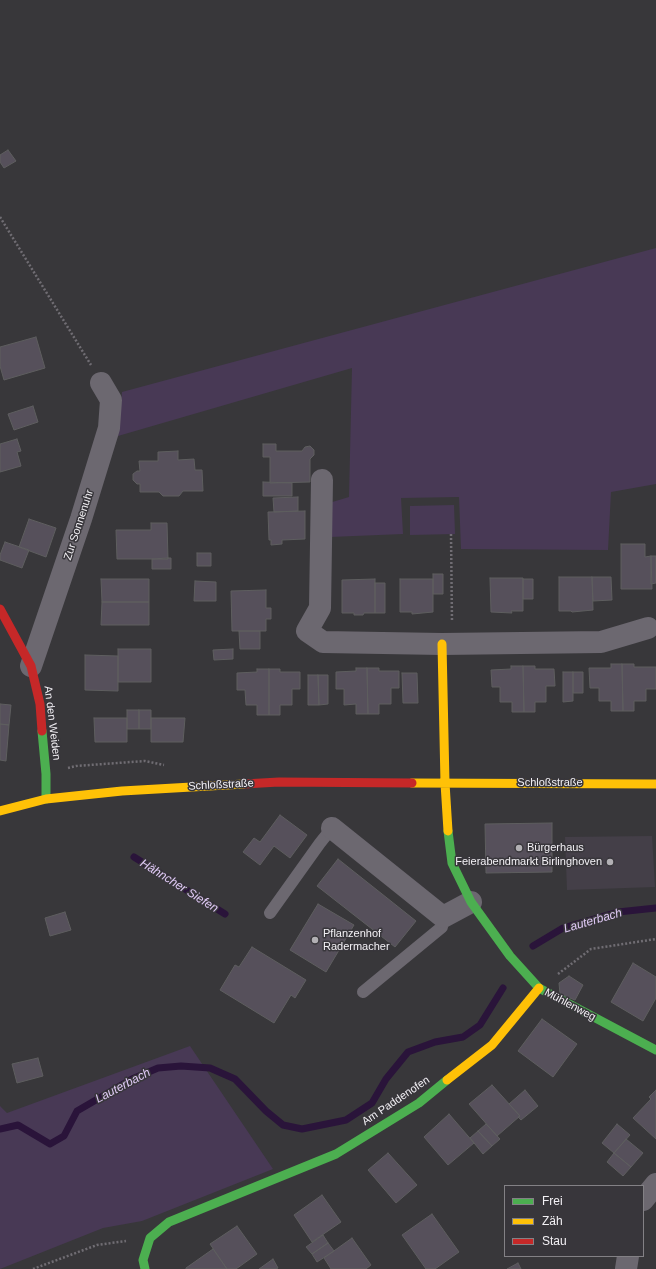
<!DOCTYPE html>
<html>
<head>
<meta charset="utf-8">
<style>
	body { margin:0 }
	#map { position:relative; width:656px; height:1269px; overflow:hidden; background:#38373a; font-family:Helvetica,sans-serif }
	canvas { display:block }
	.legend { position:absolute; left:504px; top:1185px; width:140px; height:72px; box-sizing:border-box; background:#38363b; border:1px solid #838185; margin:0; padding:5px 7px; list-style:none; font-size:12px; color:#f3f1f5 }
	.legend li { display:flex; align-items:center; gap:8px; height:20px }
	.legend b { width:20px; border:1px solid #838185 }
</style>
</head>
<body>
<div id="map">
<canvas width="656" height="1269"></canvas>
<ul class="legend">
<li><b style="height:5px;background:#4caf50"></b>Frei</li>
<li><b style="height:5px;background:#ffc107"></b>Zäh</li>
<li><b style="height:5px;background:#c62828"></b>Stau</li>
</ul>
</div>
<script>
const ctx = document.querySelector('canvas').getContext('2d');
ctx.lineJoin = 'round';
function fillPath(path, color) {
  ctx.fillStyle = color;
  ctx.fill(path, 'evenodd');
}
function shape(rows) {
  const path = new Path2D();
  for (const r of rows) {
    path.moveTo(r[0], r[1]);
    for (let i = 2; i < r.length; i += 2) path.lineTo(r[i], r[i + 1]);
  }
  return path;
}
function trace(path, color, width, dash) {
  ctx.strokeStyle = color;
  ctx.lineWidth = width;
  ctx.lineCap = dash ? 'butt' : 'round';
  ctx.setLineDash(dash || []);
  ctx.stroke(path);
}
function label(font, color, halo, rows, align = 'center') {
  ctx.font = font + ' Helvetica,sans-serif';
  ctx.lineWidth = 3;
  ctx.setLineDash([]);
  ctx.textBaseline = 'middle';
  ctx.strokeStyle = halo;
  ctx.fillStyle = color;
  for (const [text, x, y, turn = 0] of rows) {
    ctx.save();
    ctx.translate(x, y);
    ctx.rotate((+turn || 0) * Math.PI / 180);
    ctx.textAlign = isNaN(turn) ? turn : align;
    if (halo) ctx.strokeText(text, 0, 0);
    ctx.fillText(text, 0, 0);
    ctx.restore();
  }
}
fillPath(shape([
	[652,836,655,887,567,890,565,837]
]), '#443f48');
fillPath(shape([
	[656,248,656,484,611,492,608,550,461,549,459,497,401,498,403,534,330,537,329,503,349,497,352,368,118,436,122,392],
	[454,505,455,534,410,535,410,506],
	[190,1046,273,1169,142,1221,103,1228,0,1269,0,1106,7,1113]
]), '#483955');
trace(shape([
	[134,857,225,914],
	[533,946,563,928,618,912,656,908],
	[0,1129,18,1125,50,1144,64,1136,77,1111,132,1079,158,1068,181,1066,210,1068,235,1079,266,1111,283,1125,302,1129,346,1120,372,1103,386,1079,408,1052,435,1042,463,1037,480,1025,503,988]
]), '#2a143a', 7);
const building = shape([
	[8,150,16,161,4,168,0,162,0,155,8,150],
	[36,337,45,368,4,380,0,366,0,347,36,337],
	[33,406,38,422,14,430,8,414,33,406],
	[17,439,21,451,17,452,21,466,0,472,0,444,17,439],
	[263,444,276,444,276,451,302,451,305,447,310,446,314,450,314,455,310,459,310,482,270,483,270,457,263,457,263,444],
	[178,451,178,460,194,459,195,470,202,470,203,491,183,491,179,496,163,496,159,492,140,492,140,484,137,484,133,480,133,474,137,471,140,471,139,461,158,461,158,452,178,451],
	[263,482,292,483,292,496,263,496,263,482],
	[298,497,298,511,274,512,273,498,298,497],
	[305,511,305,539,282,540,282,544,271,545,271,540,269,540,268,512,305,511],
	[29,519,56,528,46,557,19,547,29,519],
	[151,523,167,523,168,559,117,559,116,530,151,530,151,523],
	[5,542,29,550,22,568,0,560,0,555,5,542],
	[621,544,645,544,645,557,651,556,652,589,621,589,621,544],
	[197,553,211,553,211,566,197,566,197,553],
	[651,556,656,556,656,583,651,584,651,556],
	[168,558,171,558,171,569,152,569,152,559,168,558],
	[433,574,443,574,443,594,433,594,433,574],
	[559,577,592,577,593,610,572,612,571,611,559,611,559,577],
	[592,577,611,577,612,600,593,601,592,577],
	[490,578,523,578,523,611,511,611,512,613,491,612,490,578],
	[101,579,149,579,149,602,102,602,101,579],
	[375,579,375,613,364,613,363,615,354,615,354,613,342,613,342,580,375,579],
	[400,579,433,579,433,612,412,614,412,612,400,612,400,579],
	[523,579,533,579,533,599,523,599,523,579],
	[195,581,216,582,216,601,194,601,195,581],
	[375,583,385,583,385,613,375,613,375,583],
	[266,590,266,608,271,608,271,619,266,619,266,631,232,631,231,591,266,590],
	[102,602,149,602,149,625,101,625,102,602],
	[239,631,260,631,260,649,240,649,239,631],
	[118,649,151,649,151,682,118,682,118,649],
	[233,649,233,659,214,660,213,650,233,649],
	[85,655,118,656,118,691,85,690,85,655],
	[611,664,622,664,623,711,611,711,611,701,599,701,599,688,590,688,589,668,611,668,611,664],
	[622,664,634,664,634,667,656,667,656,689,646,689,646,701,634,701,634,711,623,711,622,664],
	[511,666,523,666,524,712,512,712,512,702,500,702,500,687,492,687,491,670,511,669,511,666],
	[523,666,535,666,535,669,554,669,555,686,546,686,546,702,535,702,535,712,524,712,523,666],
	[356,668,367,668,368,714,356,714,356,704,344,705,344,689,336,689,336,672,356,671,356,668],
	[367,668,379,668,379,671,399,671,399,688,391,688,391,704,379,704,379,714,368,714,367,668],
	[257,669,269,669,269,715,257,715,257,705,246,705,245,690,237,690,237,673,257,672,257,669],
	[269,669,280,669,280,672,300,672,300,689,292,689,292,705,280,705,280,715,269,715,269,669],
	[563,672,573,672,573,701,563,702,563,672],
	[573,672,583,672,583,693,573,693,573,672],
	[402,673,417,673,418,703,403,703,402,673],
	[308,675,318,675,319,705,308,705,308,675],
	[318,675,328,675,328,704,319,705,318,675],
	[0,704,11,705,9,725,0,724,0,704],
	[127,710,139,710,139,729,127,729,127,710],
	[139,710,151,710,151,729,139,729,139,710],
	[94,718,127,718,127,742,95,742,94,718],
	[151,718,185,718,183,742,151,742,151,718],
	[0,724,9,725,6,761,0,760,0,724],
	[280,815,307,835,290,858,274,846,260,865,243,852,254,838,260,842,280,815],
	[552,823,552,872,486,873,485,824,552,823],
	[338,859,416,921,395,947,317,886,338,859],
	[318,904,354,925,326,972,290,950,318,904],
	[65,912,71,930,50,936,45,918,65,912],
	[252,947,306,980,295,998,291,995,274,1023,220,990,235,965,239,967,252,947],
	[633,963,656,977,656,998,643,1021,611,1002,633,963],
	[569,976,583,985,575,1000,560,994,559,983,569,976],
	[542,1019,577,1044,553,1077,518,1051,542,1019],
	[38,1058,43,1076,17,1083,12,1064,38,1058],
	[492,1085,520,1116,497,1136,469,1104,492,1085],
	[525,1090,538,1106,521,1120,518,1117,520,1116,509,1104,525,1090],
	[656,1090,656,1139,633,1118,651,1099,649,1097,656,1090],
	[449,1114,474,1143,448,1165,424,1137,449,1114],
	[486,1124,500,1139,492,1146,478,1131,486,1124],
	[617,1124,630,1135,614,1153,602,1143,617,1124],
	[478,1131,492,1146,483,1154,470,1138,478,1131],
	[626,1139,643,1153,631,1167,614,1153,626,1139],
	[388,1153,417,1185,396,1203,368,1170,388,1153],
	[614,1153,631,1167,623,1176,607,1162,614,1153],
	[322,1195,341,1222,312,1242,294,1215,322,1195],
	[432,1214,459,1252,435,1269,426,1269,402,1235,432,1214],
	[237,1226,257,1254,236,1269,227,1269,210,1244,237,1226],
	[323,1235,328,1243,312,1254,306,1247,323,1235],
	[352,1238,371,1265,366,1269,331,1269,324,1258,352,1238],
	[328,1243,334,1251,317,1262,312,1254,328,1243],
	[213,1249,227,1269,186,1269,186,1268,213,1249],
	[273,1259,278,1268,276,1269,259,1269,273,1259],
	[518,1263,521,1269,507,1269,518,1263]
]);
fillPath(building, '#56505b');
trace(building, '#5e5e5f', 1);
trace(shape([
	[0,217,91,365],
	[451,534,452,622],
	[68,768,76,766,145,761,164,765],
	[558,974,591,949,656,939],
	[33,1269,97,1245,126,1241]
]), '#706d73', 2.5, [2, 2]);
trace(shape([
	[270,913,320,843,332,828],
	[363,992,442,927,443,917]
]), '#6c6870', 12);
trace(shape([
	[322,480,320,608,307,631,323,642,442,644,601,642,648,628],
	[31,666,81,519,109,428,111,400,101,383],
	[332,828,443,917,471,902],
	[643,1200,656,1184],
	[626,1269,628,1256]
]), '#6c6870', 22);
trace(shape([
	[42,731,46,774,46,799],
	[448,831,452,863,471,902,510,956,539,988,656,1050],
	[145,1269,143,1260,150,1238,169,1222,336,1154,419,1103,447,1080]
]), '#4caf50', 9);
trace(shape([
	[442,644,445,783,448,831],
	[412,783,656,784],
	[0,811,46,799,122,791,244,784],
	[447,1080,492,1045,539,988]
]), '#ffc107', 9);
trace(shape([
	[0,609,31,666,40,704,42,731],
	[244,784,279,782,412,783]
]), '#c62828', 9);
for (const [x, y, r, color] of [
	[519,848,4,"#b2b0b4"],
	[610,862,4,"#b2b0b4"],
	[315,940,4,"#b2b0b4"]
]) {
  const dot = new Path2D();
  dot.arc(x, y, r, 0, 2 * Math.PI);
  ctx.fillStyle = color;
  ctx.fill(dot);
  trace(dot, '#38363b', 1.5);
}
label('11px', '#f3f1f5', '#38363b', [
	["Zur Sonnenuhr",79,525,-72],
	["An den Weiden",52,723,83],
	["Schloßstraße",550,783],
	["Schloßstraße",221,785,-3],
	["Mühlenweg",570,1005,28],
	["Am Paddenofen",396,1101,-34]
]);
label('11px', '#f3f1f5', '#38363b', [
	["Bürgerhaus",527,848],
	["Feierabendmarkt Birlinghoven",602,862,"right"],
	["Pflanzenhof",323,934],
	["Radermacher",323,947]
], 'left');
label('italic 12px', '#e0caf6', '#38363b', [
	["Hähncher Siefen",179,886,32],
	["Lauterbach",593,921,-16],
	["Lauterbach",123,1086,-28]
]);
</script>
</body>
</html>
